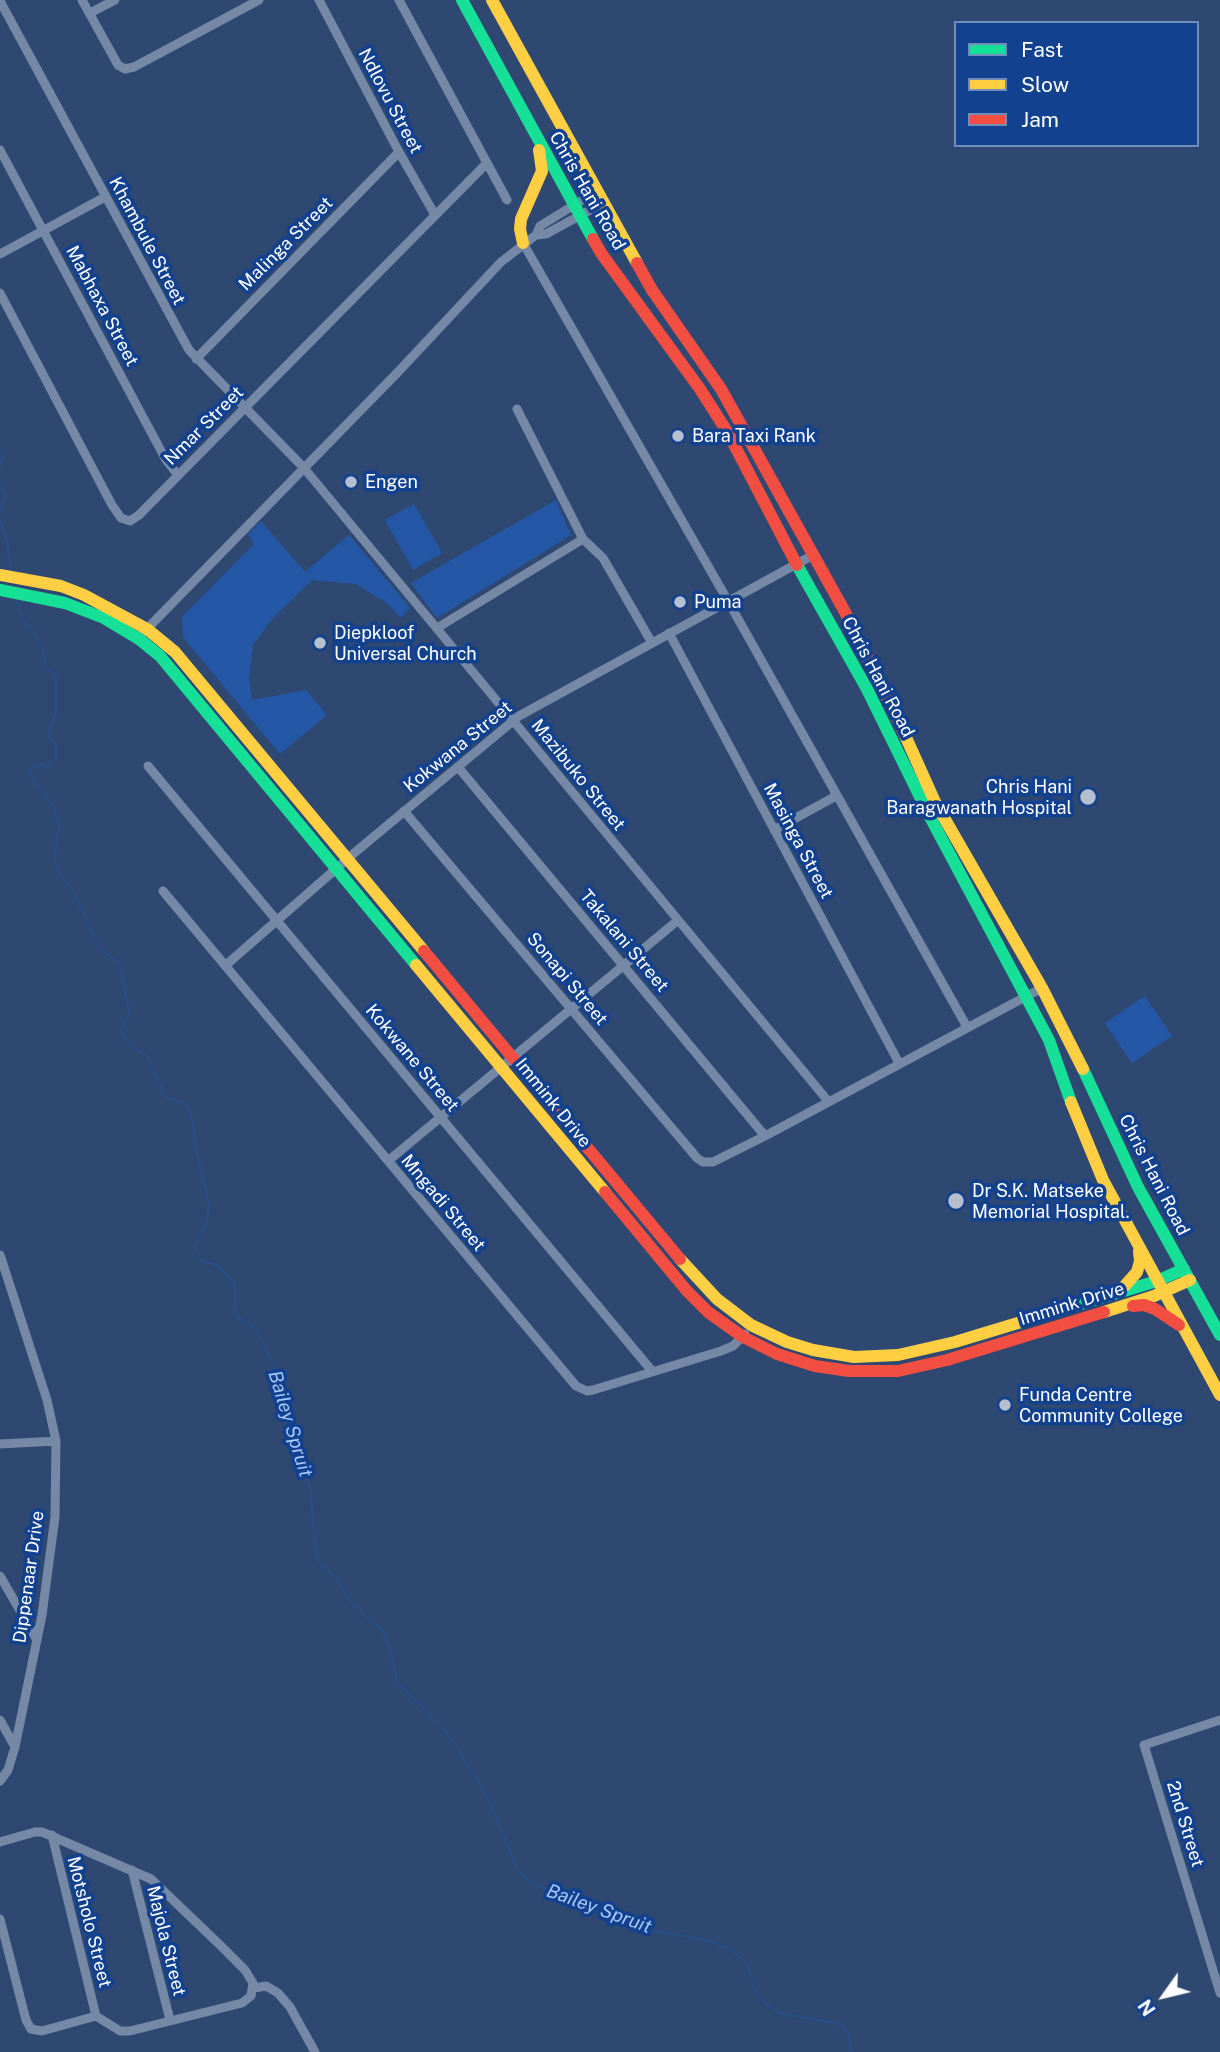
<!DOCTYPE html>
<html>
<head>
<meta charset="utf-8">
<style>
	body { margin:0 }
	#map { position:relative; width:1220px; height:2052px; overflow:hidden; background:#2e4872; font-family:"Public Sans",sans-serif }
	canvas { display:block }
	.legend { position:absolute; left:954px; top:21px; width:245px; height:126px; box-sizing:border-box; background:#11418f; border:2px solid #708dbc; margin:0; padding:9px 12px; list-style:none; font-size:21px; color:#fff }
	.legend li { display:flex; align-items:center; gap:14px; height:35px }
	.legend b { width:35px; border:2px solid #708dbc }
	.north { position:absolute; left:1129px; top:1961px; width:70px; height:70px; -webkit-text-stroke:5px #11418f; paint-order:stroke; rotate:236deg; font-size:19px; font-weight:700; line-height:28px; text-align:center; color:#fff }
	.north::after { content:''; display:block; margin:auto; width:24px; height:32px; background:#fff; clip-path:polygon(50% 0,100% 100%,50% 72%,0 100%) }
</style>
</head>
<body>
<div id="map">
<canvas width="1220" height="2052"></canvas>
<ul class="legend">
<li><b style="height:9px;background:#16e098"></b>Fast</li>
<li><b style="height:9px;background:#ffcf43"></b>Slow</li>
<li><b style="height:9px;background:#f24e42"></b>Jam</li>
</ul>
<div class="north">N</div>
</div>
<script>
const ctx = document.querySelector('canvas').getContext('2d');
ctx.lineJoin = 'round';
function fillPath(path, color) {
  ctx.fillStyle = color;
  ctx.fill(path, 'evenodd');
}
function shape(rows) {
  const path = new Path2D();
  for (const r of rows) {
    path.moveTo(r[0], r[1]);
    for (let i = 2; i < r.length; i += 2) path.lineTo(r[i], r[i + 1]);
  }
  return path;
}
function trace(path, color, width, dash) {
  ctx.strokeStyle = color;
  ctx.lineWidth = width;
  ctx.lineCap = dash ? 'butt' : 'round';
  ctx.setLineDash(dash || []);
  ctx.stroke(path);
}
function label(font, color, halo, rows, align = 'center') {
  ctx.font = font + ' "Public Sans",sans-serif';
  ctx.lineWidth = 7;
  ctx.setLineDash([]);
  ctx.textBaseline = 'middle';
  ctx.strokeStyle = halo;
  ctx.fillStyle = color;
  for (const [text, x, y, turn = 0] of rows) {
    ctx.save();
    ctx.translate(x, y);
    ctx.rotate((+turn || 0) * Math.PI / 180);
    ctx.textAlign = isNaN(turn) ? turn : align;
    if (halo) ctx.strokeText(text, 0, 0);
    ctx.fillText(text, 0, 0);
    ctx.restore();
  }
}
fillPath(shape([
	[556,500,571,535,437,618,411,583],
	[414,504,442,553,413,570,385,520],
	[261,521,305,572,349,535,410,608,401,618,388,604,356,584,312,580,272,619,253,645,249,678,252,700,306,690,327,715,280,754,183,637,182,617,254,544,248,534],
	[1145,996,1172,1036,1132,1063,1105,1023]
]), '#2458a6');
trace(shape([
	[0,451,3,459,0,466],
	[0,483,5,496,0,513],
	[0,518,8,546,11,572],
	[15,596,23,619,35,633,42,648,46,667,56,677,56,710,48,737,56,744,56,758,48,767,39,763,29,773,37,786,53,805,59,826,54,862,74,893,99,947,120,964,130,1015,121,1030,128,1043,147,1056,165,1096,187,1105,193,1121,196,1149,209,1204,207,1222,195,1247,200,1260,217,1265,234,1282,235,1314,254,1327,264,1345,279,1380,310,1489,317,1560,338,1580,350,1601,383,1631,391,1652,397,1682,449,1735,488,1798,518,1871,536,1886,588,1902,641,1929,703,1939,729,1949,747,1963,755,1990,765,2002,779,2013,840,2024,849,2035,851,2052]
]), '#294d85', 2.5);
trace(shape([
	[82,0,118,65,125,69,134,67,259,0],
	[319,0,399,152,435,215],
	[399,0,507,200],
	[0,1,189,350,304,468,828,1101],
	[90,13,115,0],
	[0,150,166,460,178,475],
	[536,235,540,226,597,191],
	[523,243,728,601,967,1027],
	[0,254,105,197],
	[0,293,112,505,121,518,130,521,139,515,486,164],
	[196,359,399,152],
	[517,409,583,539,603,558,652,643],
	[437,628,583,539],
	[143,633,398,372,501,262,536,235,546,234,603,203],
	[669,633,899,1063],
	[148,766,652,1371],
	[458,767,765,1136],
	[404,811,697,1158,703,1162,713,1162,765,1136,1042,988],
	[774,830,836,796],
	[163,891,576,1386,587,1391,593,1390,721,1351,733,1346,745,1334],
	[226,965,353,854,519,716,813,555],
	[388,1161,677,921],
	[0,1255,47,1400,56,1441,55,1517,42,1615,15,1747,8,1770,0,1781],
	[0,1444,56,1441],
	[0,1576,37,1640],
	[0,1720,15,1747],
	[1220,1720,1144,1745,1220,1993],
	[52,1835,96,2016],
	[0,1842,35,1832,42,1832,151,1879,221,1946,245,1970,253,1983,251,1996,242,2003,130,2031,120,2031,96,2016],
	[132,1870,170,2020],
	[0,1919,26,2020,31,2029,42,2031,96,2016],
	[254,1988,266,1986,278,1993,290,2007,315,2052]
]), '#7589a6', 9);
trace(shape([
	[462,0,593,239],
	[797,565,867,689,930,817,1049,1040,1071,1102],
	[0,590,65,603,104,618,139,639,160,656,416,965],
	[1083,1069,1138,1187,1220,1335],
	[1064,1309,1157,1281,1184,1269]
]), '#16e098', 12);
trace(shape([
	[492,0,637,263],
	[523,243,520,229,521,219,542,171,539,150],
	[0,575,61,586,84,595,147,629,175,652,424,951],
	[904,733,935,802,1042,988,1083,1069],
	[416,965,605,1192],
	[1071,1102,1103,1180,1220,1395],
	[680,1259,717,1299,751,1325,787,1342,813,1350,854,1357,898,1355,955,1342,1064,1309],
	[1121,1290,1137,1272,1140,1261,1139,1251],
	[1104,1312,1154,1296,1190,1280]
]), '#ffcf43', 12);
trace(shape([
	[593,239,601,253,700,389,728,433,797,565],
	[637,263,652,290,721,389,845,612,904,733],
	[424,951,680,1259],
	[605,1192,687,1291,708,1312,743,1337,777,1354,815,1366,849,1371,898,1371,947,1360,1104,1312],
	[1133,1306,1144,1305,1155,1309,1179,1325]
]), '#f24e42', 12);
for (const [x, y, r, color] of [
	[678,436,7,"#b6bfce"],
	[351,482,7,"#b6bfce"],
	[680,602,7,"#b6bfce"],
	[320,643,7,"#b6bfce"],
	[1088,797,9,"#b6bfce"],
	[956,1201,9,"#b6bfce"],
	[1005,1405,7,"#b6bfce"]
]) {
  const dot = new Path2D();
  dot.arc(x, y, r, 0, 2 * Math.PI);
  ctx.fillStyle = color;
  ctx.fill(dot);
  trace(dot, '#11418f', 2.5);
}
label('18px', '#fff', '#11418f', [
	["Ndlovu Street",390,101,62],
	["Chris Hani Road",587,191,60],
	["Khambule Street",147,241,62],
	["Malinga Street",286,244,-45],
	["Mabhaxa Street",102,306,62],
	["Nmar Street",204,426,-45],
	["Chris Hani Road",878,677,62],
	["Kokwana Street",458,747,-39],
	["Mazibuko Street",578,775,51],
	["Masinga Street",798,841,62],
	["Takalani Street",624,941,50],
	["Sonapi Street",567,979,50],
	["Kokwane Street",412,1058,50],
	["Immink Drive",553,1103,51],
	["Chris Hani Road",1154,1175,63],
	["Mngadi Street",443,1203,50],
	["Immink Drive",1072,1304,-17],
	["Dippenaar Drive",29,1577,-82],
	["2nd Street",1185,1824,73],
	["Motsholo Street",89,1922,76],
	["Majola Street",166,1941,76]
]);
label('18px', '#fff', '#11418f', [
	["Bara Taxi Rank",692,436],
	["Engen",365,482],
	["Puma",694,602],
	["Diepkloof",334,633],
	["Universal Church",334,654],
	["Chris Hani",1072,787,"right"],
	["Baragwanath Hospital",1072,808,"right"],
	["Dr S.K. Matseke",972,1191],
	["Memorial Hospital.",972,1212],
	["Funda Centre",1019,1395],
	["Community College",1019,1416]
], 'left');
label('italic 19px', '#a7c8f9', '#11418f', [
	["Bailey Spruit",290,1424,73],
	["Bailey Spruit",599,1909,20]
]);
</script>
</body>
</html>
